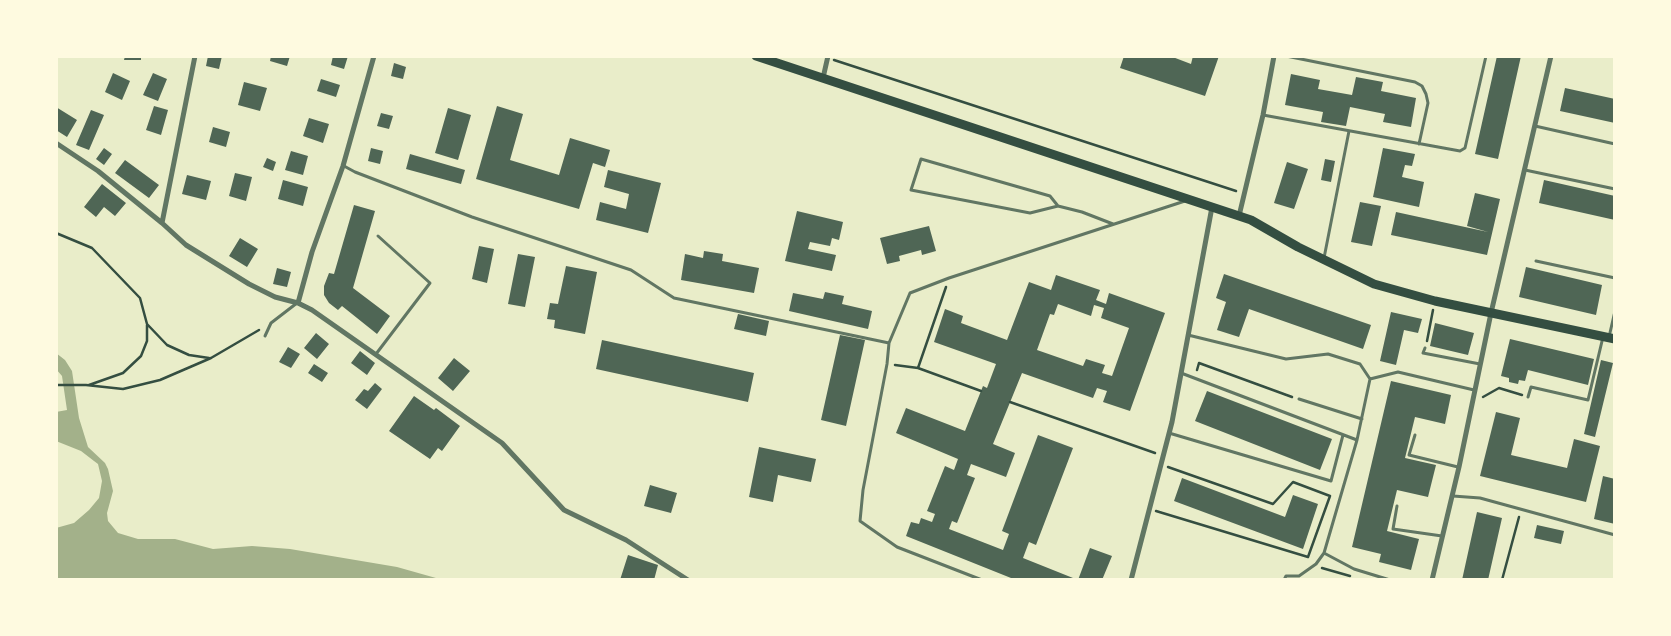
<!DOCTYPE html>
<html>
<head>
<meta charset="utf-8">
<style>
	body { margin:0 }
	#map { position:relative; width:1671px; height:636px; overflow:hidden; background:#e9edc9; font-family:"DejaVu Sans",sans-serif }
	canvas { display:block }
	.frame { position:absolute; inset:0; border:58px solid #fefae0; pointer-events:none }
</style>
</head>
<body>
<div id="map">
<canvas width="1671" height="636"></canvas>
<div class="frame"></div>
</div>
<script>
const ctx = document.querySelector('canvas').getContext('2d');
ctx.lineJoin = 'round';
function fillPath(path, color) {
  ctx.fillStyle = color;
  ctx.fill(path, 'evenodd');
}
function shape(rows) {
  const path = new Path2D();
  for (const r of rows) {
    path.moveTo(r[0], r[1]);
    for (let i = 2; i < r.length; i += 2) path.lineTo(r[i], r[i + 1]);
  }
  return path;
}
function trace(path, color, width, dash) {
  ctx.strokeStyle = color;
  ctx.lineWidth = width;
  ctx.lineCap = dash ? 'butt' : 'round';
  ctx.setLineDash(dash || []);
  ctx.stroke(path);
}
fillPath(shape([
	[56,353,65,360,72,371,79,418,88,447,105,463,108,469,113,491,107,513,108,521,118,533,138,539,175,539,213,549,252,546,290,549,397,567,443,580,56,580,56,528,74,523,89,510,99,498,102,481,98,464,94,461,81,451,56,441,56,412,67,410,62,376,56,369]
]), '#a3b18a');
fillPath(shape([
	[125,56,141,56,141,60,124,60],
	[208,56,222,56,219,69,206,66],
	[271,56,290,56,287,66,270,61],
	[333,56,348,56,344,69,331,65],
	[1124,56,1170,56,1191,64,1193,56,1219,56,1205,96,1120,68],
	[1497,56,1521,56,1498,159,1475,154],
	[394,63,406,67,403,79,391,76],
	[113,73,130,81,122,100,105,92],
	[153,73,167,79,158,101,143,95],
	[1291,74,1320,80,1318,89,1352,95,1356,77,1383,82,1381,91,1416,98,1411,127,1383,122,1385,114,1350,107,1346,126,1321,122,1323,112,1285,105],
	[321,79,340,85,336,97,317,91],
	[244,82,267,88,260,111,238,105],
	[1565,88,1615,99,1615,123,1560,111],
	[154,106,168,110,161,135,146,130],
	[497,106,523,114,510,160,559,175,570,138,610,150,605,167,593,163,579,209,476,179],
	[56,107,77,120,67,137,56,130],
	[448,108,471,115,458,160,435,153],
	[91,110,104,115,89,150,76,145],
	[381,113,393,116,389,129,377,126],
	[309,118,329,124,323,143,303,136],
	[213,127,230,132,226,147,209,142],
	[104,148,112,154,104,165,96,159],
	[371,148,383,151,380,164,368,161],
	[1383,148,1415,154,1412,166,1405,165,1402,177,1424,182,1419,207,1373,197],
	[291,151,308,156,303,175,285,170],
	[410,154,465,170,461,184,406,169],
	[267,158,276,162,273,171,263,167],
	[1325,159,1335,161,1331,182,1321,180],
	[125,160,159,185,149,198,115,173],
	[1287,162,1308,169,1294,209,1274,203],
	[608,170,661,183,648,233,596,220,600,202,626,209,629,194,604,187],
	[235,173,252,177,246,201,229,196],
	[187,175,211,181,206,200,182,194],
	[283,180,308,187,303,206,278,199],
	[1544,180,1615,196,1615,220,1539,203],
	[102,184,126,203,115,216,104,207,96,217,84,207],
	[1475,193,1500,199,1487,255,1391,235,1396,212,1488,232,1467,226],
	[1360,202,1381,206,1372,246,1351,242],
	[354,205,375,211,353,288,390,316,377,334,342,306,338,310,329,303,324,295,324,286,329,273,334,274],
	[797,211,843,222,839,240,832,238,830,246,810,242,808,249,836,255,832,271,785,261],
	[929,226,936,251,922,255,921,250,899,256,900,261,887,264,880,238],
	[240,238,258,249,247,267,229,256],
	[479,246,494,249,487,283,472,279],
	[704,251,723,254,722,261,759,268,754,293,681,280,685,254,703,258],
	[518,254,535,257,525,307,508,304],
	[566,266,597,272,585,334,554,328,555,320,547,319,550,303,558,304],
	[1526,267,1602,285,1596,315,1519,297],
	[277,268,291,272,287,287,273,284],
	[1224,274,1371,325,1363,349,1249,309,1239,337,1217,330,1226,302,1216,298],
	[1056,275,1100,290,1096,300,1106,304,1109,293,1165,313,1130,411,1103,402,1107,391,1097,388,1093,398,1022,373,993,444,1015,453,1006,477,971,464,967,475,975,478,957,523,952,521,949,529,1003,550,1009,534,1002,531,1038,435,1073,448,1036,545,1029,542,1023,558,1078,580,1090,548,1112,556,1102,580,1016,580,906,536,911,522,919,524,921,518,932,522,935,514,927,511,945,466,954,470,958,459,896,433,906,408,965,431,983,386,987,388,996,364,934,342,945,309,963,316,961,323,1007,340,1029,282,1051,290],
	[1058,304,1091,316,1094,305,1104,308,1101,318,1129,328,1112,376,1102,373,1105,365,1086,359,1083,366,1037,350,1050,314,1054,315],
	[825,292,844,296,842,304,872,311,868,329,789,311,793,293,823,299],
	[1391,312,1422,319,1418,333,1404,330,1396,365,1380,361],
	[738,314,769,321,766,336,734,329],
	[1435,323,1474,333,1468,355,1430,346],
	[316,333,329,344,317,359,304,348],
	[840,335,865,340,846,426,821,420],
	[1510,339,1594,359,1588,385,1528,370,1525,381,1519,380,1518,384,1509,382,1509,378,1501,376],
	[602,340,754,373,748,402,596,369],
	[288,347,300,354,291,368,279,362],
	[360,351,375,363,367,375,351,363],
	[454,358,470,371,453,391,438,378],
	[1601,360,1613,363,1595,437,1584,434],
	[314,364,328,373,322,382,308,373],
	[1391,381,1451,395,1445,424,1415,417,1405,458,1436,465,1428,497,1397,490,1387,531,1419,539,1411,570,1379,562,1381,554,1352,547],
	[375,383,382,389,367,409,355,400,364,389,368,391],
	[1207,391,1332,439,1320,470,1195,421],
	[414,396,434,410,436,408,460,426,442,451,438,448,430,459,389,431],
	[1496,412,1520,418,1511,455,1567,468,1574,439,1600,446,1586,502,1480,476],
	[759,447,816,459,811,482,778,475,773,502,749,497],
	[1603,476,1615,479,1615,524,1594,519],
	[1182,478,1285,517,1293,495,1318,504,1303,549,1174,501],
	[650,485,677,493,671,513,644,506],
	[1477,512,1502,518,1488,580,1462,580],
	[1537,525,1564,531,1561,544,1534,538],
	[628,555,658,565,654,580,620,580]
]), '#4f6655');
trace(shape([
	[834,60,1236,191],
	[56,233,92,248,140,298,147,324,167,345,189,355,209,358],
	[1427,341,1433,310],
	[895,365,918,368,981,391],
	[918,368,946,287],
	[1197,370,1199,363,1292,397],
	[56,385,86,385,123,389,160,380,211,358,259,330],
	[89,385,123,373,141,356,147,341,147,325],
	[1483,397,1499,388,1522,395],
	[1010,402,1155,453],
	[1156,511,1308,557,1330,496,1293,482,1273,504,1168,467],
	[1322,568,1350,576],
	[1502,580,1519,517]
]), '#344e41', 2.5);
trace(shape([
	[1286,56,1415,82,1422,86,1426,94,1428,103,1419,144],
	[1263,115,1460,151,1465,148,1486,56],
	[1535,126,1615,144],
	[344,166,355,172,472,217,631,270,674,298,889,343],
	[1525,170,1615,189],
	[1058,206,1050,196,921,159,911,190,1030,213,1058,206,1082,212,1113,224],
	[1324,258,1349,131],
	[1536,261,1615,278],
	[1188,335,1286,359,1328,354,1360,364,1370,379],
	[265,336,271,323,297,303],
	[1609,337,1615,311],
	[1425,348,1423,353,1480,364],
	[376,354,430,283,378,236],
	[1181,373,1357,440],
	[1528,397,1531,387,1588,400,1603,337],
	[1299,399,1362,419],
	[1169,433,1331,481,1343,435],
	[1415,435,1409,455,1458,467],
	[1453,496,1480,498,1615,535],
	[1397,506,1393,529,1442,536],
	[982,580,897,547,860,521,863,490,887,364,889,343,910,293,949,278,1185,201],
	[1284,580,1286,576,1299,576,1316,564,1324,553],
	[1390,580,1354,569,1324,553,1357,440,1370,379,1398,372,1474,390]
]), '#617663', 3);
trace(shape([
	[823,78,828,56],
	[56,143,98,171,162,223,186,245,249,284,275,297,298,303,312,310,502,443,564,510,626,540,688,580],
	[1239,216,1263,115,1274,56],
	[162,223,195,56],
	[298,303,312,252,343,166,374,56],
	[1131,580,1172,422,1212,207],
	[1432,580,1459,467,1491,313,1551,56]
]), '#617663', 5);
trace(shape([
	[756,56,1239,216,1251,220,1298,247,1374,284,1435,301,1615,339]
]), '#344e41', 9);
</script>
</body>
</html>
